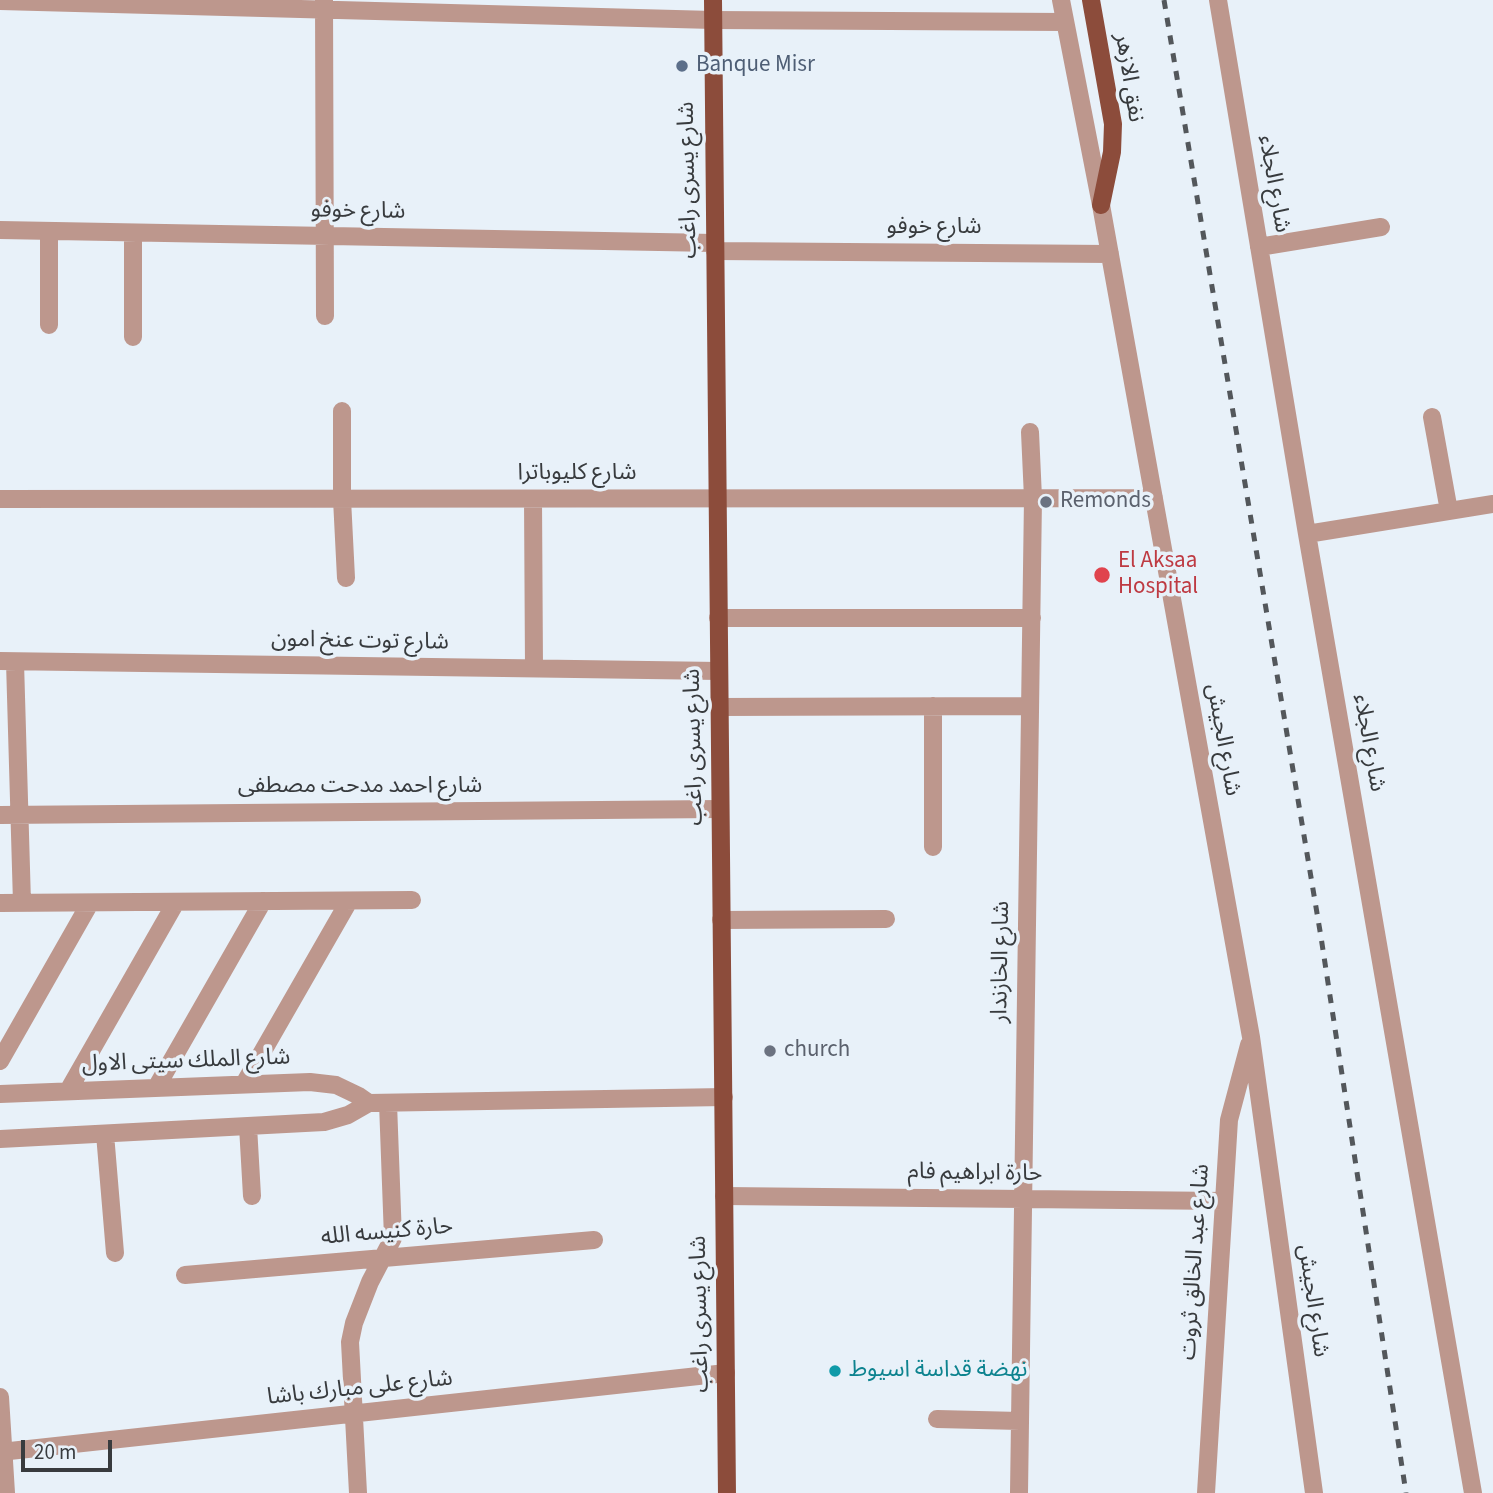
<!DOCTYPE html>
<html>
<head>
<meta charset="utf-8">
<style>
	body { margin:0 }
	#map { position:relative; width:1493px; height:1493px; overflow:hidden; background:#e8f1f9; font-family:"Source Sans 3",sans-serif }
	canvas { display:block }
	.scale { position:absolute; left:21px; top:1440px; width:91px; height:32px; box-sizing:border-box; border:4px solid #383b3e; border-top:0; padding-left:9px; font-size:21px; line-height:24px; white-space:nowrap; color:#383b3e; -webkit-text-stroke:5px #e8f1f9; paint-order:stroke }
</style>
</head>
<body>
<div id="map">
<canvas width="1493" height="1493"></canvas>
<div class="scale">20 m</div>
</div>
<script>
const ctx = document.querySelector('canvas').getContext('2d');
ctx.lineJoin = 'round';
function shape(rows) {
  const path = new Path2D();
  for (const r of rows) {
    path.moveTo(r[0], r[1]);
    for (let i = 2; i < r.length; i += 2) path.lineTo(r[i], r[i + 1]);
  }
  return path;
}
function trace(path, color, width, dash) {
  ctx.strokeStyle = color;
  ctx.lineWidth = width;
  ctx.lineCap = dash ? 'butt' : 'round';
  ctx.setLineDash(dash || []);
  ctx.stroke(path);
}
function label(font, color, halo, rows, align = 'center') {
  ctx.font = font + ' "Source Sans 3","Noto Sans Arabic",sans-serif';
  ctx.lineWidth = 7;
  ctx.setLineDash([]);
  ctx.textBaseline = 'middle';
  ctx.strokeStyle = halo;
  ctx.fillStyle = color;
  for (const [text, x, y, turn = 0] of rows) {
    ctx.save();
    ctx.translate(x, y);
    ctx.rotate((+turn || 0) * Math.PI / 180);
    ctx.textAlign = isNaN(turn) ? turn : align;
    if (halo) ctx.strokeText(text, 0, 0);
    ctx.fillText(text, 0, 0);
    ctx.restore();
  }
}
trace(shape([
	[324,0,325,316],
	[1061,0,1101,205,1251,1037,1314,1493],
	[1218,0,1307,534,1473,1493],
	[0,1,713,20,1065,22],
	[0,230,714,243],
	[49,231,49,325],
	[1259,247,1381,227],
	[715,251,1110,254],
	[133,337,133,233],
	[342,411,342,499,346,578],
	[1432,417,1449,511],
	[0,499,1154,498],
	[533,499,534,668],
	[1307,534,1493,504],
	[718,618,1032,618],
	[0,661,719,671],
	[15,662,22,903],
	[933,706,933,847],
	[719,707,1030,706],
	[0,815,720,809],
	[0,903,412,900],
	[721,920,886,919],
	[0,1061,90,903],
	[244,1084,349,901],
	[156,1088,263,901],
	[68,1091,176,902],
	[0,1094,310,1082,336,1085,359,1096,369,1103],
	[248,1126,252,1196],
	[105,1134,115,1253],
	[0,1139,324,1122,348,1115,369,1103,724,1097],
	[724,1196,1224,1201],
	[185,1275,594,1240],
	[0,1397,6,1493],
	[937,1419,1020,1421],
	[0,1452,726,1373],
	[358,1493,350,1342,354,1323,370,1282,393,1238,388,1103],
	[1019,1493,1033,498,1030,432],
	[1206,1493,1229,1120,1249,1045]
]), '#bd978d', 18);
trace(shape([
	[713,0,727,1493],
	[1091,0,1113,124,1112,152,1101,205]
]), '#8c4c3b', 18);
trace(shape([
	[1164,0,1321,937,1406,1493]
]), '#53575b', 5, [9, 9]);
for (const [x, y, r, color] of [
	[682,66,7,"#5c6f8a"],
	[1046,502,7,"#6b7280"],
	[1102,575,9,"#e0444e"],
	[770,1051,7,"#6b7280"],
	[835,1371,7,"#0f9aa8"]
]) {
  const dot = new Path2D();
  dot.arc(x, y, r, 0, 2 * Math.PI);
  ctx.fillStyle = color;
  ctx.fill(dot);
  trace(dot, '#e8f1f9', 2.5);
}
label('23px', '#4e5e75', '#e8f1f9', [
	["Banque Misr",696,66]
], 'left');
label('23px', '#383b3e', '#e8f1f9', [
	["نفق الازهر",1128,78,81],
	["شارع يسرى راغب",689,180,-91],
	["شارع الجلاء",1273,184,80],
	["شارع خوفو",358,212,1],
	["شارع خوفو",934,228],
	["شارع كليوباترا",577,474],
	["شارع توت عنخ امون",360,642,1],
	["شارع الجيش",1222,740,80],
	["شارع الجلاء",1368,743,80],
	["شارع يسرى راغب",695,747,-91],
	["شارع احمد مدحت مصطفى",360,787],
	["شارع الخازندار",1002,962,-89],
	["شارع الملك سيتى الاول",186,1062,-2],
	["حارة ابراهيم فام",975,1174,1],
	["حارة كنيسه الله",387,1233,-5],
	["شارع عبد الخالق ثروت",1196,1262,-86],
	["شارع الجيش",1312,1301,82],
	["شارع يسرى راغب",701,1314,-91],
	["شارع على مبارك باشا",360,1389,-6]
]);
label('23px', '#5b616d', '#e8f1f9', [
	["Remonds",1060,502],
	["church",784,1051]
], 'left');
label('23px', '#be3a42', '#e8f1f9', [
	["El Aksaa",1118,562],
	["Hospital",1118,588]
], 'left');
label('23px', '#0d838f', '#e8f1f9', [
	["نهضة قداسة اسيوط",849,1371]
], 'left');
</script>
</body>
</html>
